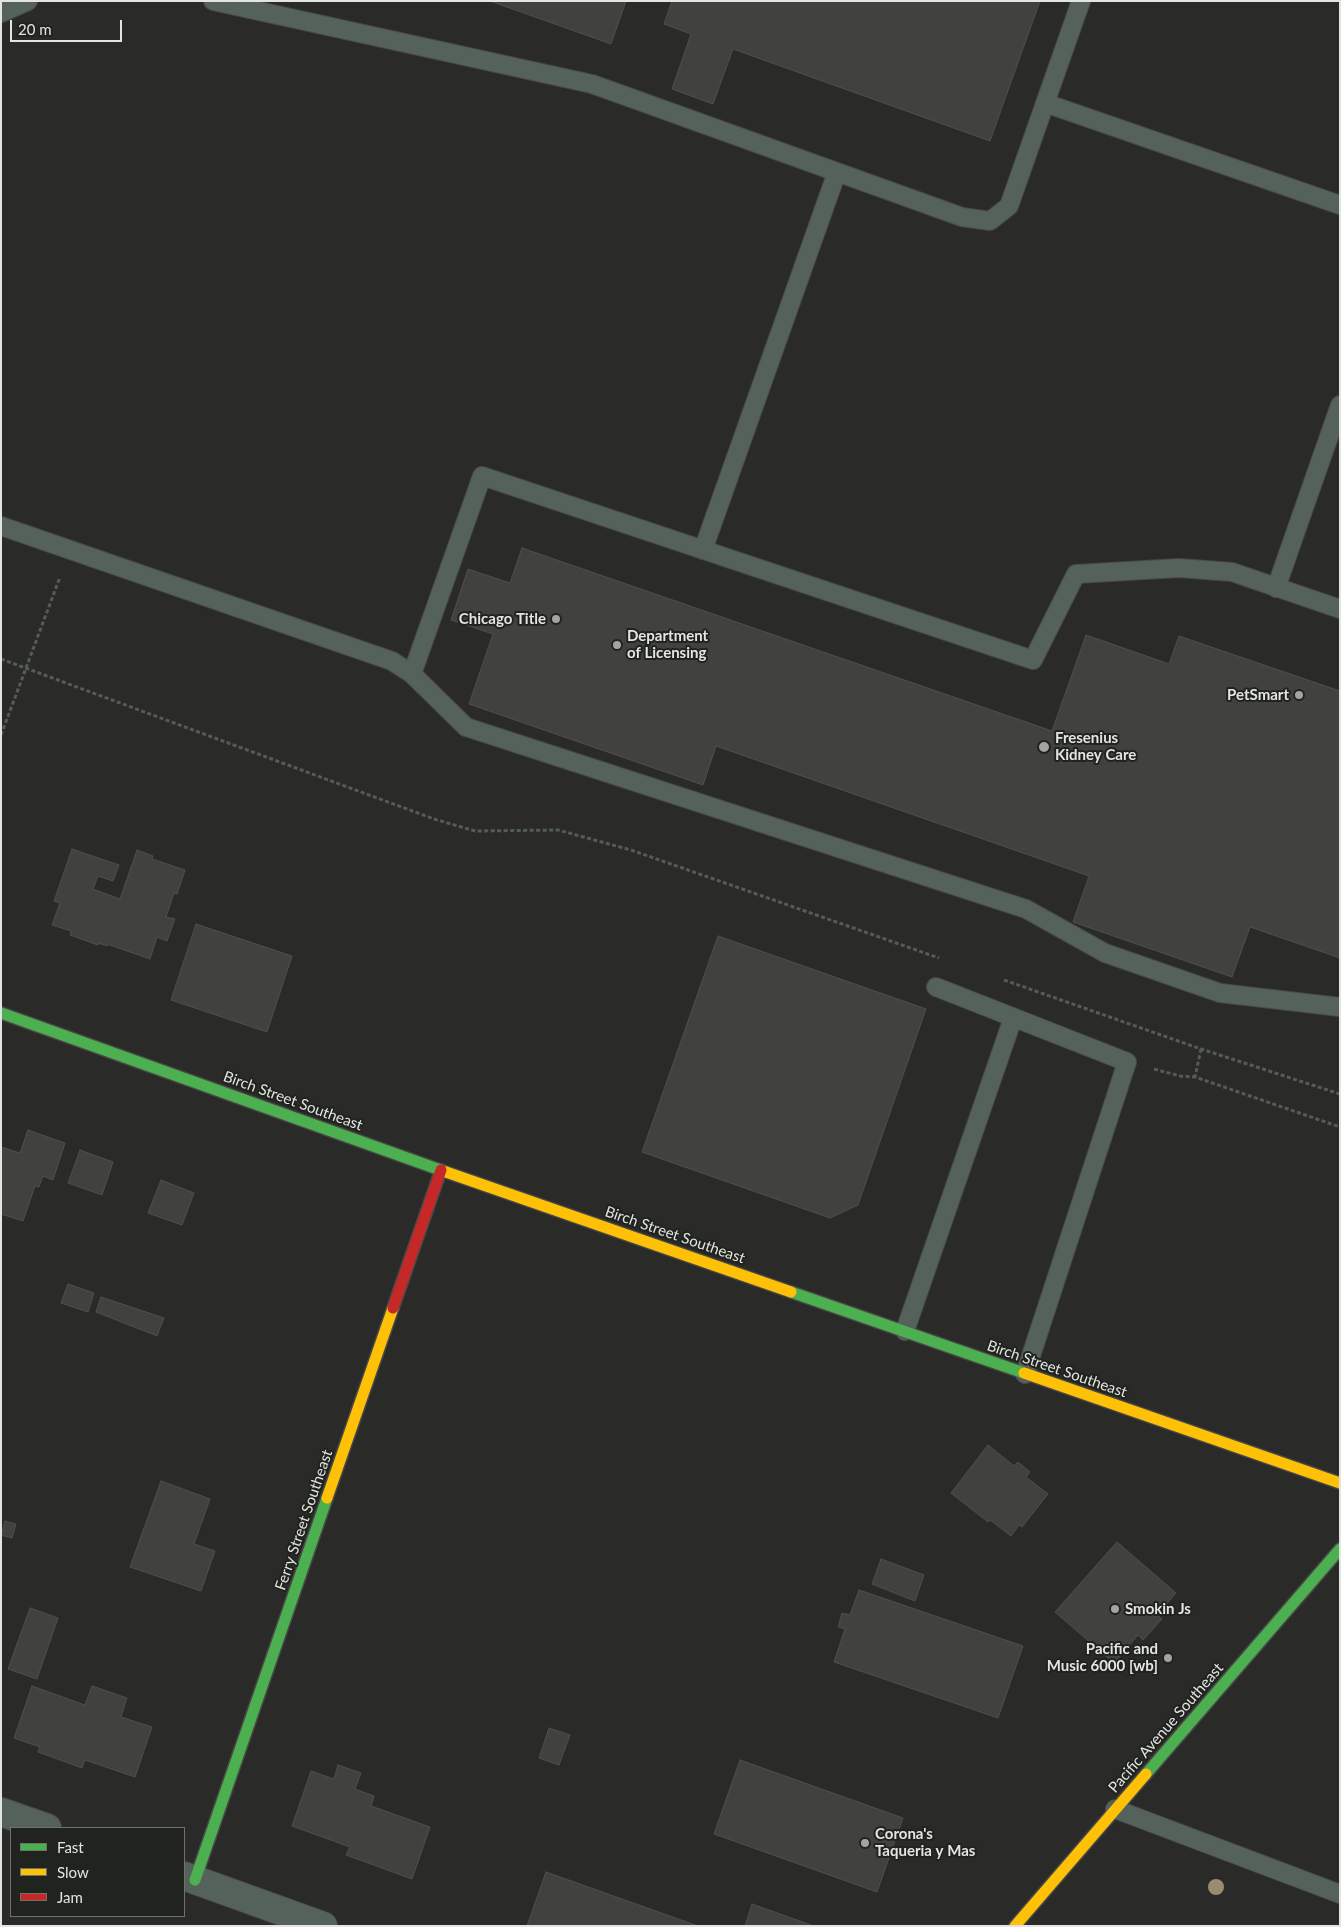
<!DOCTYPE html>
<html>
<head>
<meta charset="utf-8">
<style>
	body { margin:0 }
	#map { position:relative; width:1341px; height:1927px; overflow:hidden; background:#2a2b29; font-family:Lato,sans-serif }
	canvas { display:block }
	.frame { position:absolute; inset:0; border:2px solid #e3e5e2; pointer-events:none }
	.legend { position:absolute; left:10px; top:1827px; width:175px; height:90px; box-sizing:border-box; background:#20231e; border:1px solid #6e716c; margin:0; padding:6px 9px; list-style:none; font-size:15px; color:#e3e5e2 }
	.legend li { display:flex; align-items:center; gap:10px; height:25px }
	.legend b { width:25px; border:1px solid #6e716c }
	.scale { position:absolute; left:10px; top:20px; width:112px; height:22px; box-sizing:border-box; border:2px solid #e3e5e2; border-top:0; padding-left:6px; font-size:15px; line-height:18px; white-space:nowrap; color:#e3e5e2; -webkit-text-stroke:4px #20231e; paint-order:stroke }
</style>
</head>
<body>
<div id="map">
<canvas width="1341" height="1927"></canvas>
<div class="frame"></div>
<ul class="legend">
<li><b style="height:6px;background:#4caf50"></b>Fast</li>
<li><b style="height:6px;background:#ffc107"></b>Slow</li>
<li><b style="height:6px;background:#c62828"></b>Jam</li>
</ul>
<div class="scale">20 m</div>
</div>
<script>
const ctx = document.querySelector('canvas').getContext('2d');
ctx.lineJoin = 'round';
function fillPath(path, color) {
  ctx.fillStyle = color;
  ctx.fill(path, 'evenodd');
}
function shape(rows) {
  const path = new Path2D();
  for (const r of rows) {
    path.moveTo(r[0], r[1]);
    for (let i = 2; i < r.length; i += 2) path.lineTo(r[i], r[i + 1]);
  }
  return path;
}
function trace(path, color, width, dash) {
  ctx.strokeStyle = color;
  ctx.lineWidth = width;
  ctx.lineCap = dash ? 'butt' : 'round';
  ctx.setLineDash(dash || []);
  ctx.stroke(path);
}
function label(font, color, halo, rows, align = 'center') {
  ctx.font = font + ' Lato,sans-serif';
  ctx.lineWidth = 4;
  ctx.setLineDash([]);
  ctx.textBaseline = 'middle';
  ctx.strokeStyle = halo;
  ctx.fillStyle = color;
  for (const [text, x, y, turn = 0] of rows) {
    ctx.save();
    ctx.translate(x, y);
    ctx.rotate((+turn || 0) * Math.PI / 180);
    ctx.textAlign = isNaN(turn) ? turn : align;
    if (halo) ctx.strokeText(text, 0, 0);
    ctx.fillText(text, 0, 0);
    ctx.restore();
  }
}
const building = shape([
	[490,1,626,1,611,44,490,1],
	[672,1,1040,1,990,141,733,49,713,104,672,89,691,34,664,24,672,1],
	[522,548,1052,731,1086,635,1169,664,1179,636,1340,691,1340,958,1250,927,1232,977,1073,922,1089,876,716,746,703,785,469,704,493,634,451,620,468,569,510,583,522,548],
	[72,849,119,865,113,881,98,876,93,889,120,899,137,850,153,856,152,859,185,870,177,894,174,893,166,917,175,919,167,941,157,937,150,959,107,944,107,946,98,943,98,945,70,935,71,931,52,925,60,903,54,901,72,849],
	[196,924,292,956,267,1032,171,1000,196,924],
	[718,936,926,1009,858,1205,830,1218,642,1152,718,936],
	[28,1130,65,1143,53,1180,43,1176,39,1187,35,1186,23,1221,1,1214,1,1147,20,1153,28,1130],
	[80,1150,113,1162,102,1195,68,1183,80,1150],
	[161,1180,194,1193,182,1225,148,1213,161,1180],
	[68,1284,94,1293,88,1312,61,1303,68,1284],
	[101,1297,164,1318,157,1336,96,1312,101,1297],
	[988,1445,1014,1466,1018,1462,1030,1472,1026,1477,1048,1494,1022,1527,1019,1525,1011,1536,990,1520,988,1522,951,1493,988,1445],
	[161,1481,210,1499,194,1544,215,1551,201,1591,130,1567,161,1481],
	[5,1521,16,1524,12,1538,1,1535,5,1521],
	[1117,1542,1176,1593,1157,1615,1162,1619,1143,1640,1138,1635,1114,1663,1055,1612,1117,1542],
	[881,1559,924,1575,915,1601,872,1584,881,1559],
	[859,1590,1023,1646,998,1718,834,1662,845,1629,838,1627,842,1613,850,1615,859,1590],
	[30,1608,58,1618,37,1679,8,1669,30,1608],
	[32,1686,85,1705,92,1686,127,1698,121,1717,152,1727,135,1777,85,1760,82,1768,38,1752,40,1747,14,1738,32,1686],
	[549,1728,570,1735,559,1765,539,1758,549,1728],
	[740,1760,903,1818,877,1892,714,1834,740,1760],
	[338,1765,361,1773,355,1789,374,1796,371,1806,430,1827,412,1879,346,1855,350,1847,292,1826,311,1771,334,1779,338,1765],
	[546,1872,698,1926,527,1926,546,1872],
	[752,1904,814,1926,745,1926,752,1904]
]);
fillPath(building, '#41413f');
trace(building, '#4f4f4e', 1);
const lane = shape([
	[213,1,592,84,962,217,990,221,1009,206,1081,1],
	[1,13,28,1],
	[1045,103,1340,205],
	[1,526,392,661,412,674,466,727,1026,909,1105,953,1220,993,1340,1007],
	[703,550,837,172],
	[1276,588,1340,405],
	[412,674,482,476,1033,660,1076,574,1179,568,1232,572,1340,609],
	[936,987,1127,1062,1025,1374],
	[905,1331,1013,1018],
	[1115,1809,1340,1894]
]);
const street = shape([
	[1,1812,47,1828],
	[184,1876,323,1926]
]);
const fast = shape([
	[1,1013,446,1172],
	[791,1292,1024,1373],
	[1146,1774,1340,1549],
	[195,1880,327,1498]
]);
const slow = shape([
	[446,1172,791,1292],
	[1024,1373,1340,1483],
	[327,1498,393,1308],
	[1015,1926,1146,1774]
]);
const jam = shape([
	[393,1308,441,1170]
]);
trace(lane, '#484947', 20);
trace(street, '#484947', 30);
trace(fast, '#484947', 14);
trace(slow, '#484947', 14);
trace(jam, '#484947', 14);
trace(shape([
	[1,659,434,819,475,831,558,830,631,850,939,958],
	[1,735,60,577],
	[1004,980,1201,1049,1340,1094],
	[1201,1049,1195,1077,1340,1127],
	[1154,1069,1180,1076,1195,1077]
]), '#535d58', 3, [4, 2.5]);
trace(lane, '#54625b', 18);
trace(street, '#54625b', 28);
trace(fast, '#4caf50', 11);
trace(slow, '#ffc107', 11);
trace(jam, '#c62828', 11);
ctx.fillStyle = '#9b8c70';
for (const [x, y] of [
	[1216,1887]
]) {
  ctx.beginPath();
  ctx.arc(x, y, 8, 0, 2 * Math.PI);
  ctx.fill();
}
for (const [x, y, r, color] of [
	[556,619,5,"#a2a4a1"],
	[617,645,5,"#a2a4a1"],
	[1299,695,5,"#a2a4a1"],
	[1044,747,6,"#a2a4a1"],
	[1115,1609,5,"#a2a4a1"],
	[1168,1658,5,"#a2a4a1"],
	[865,1843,5,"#a2a4a1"]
]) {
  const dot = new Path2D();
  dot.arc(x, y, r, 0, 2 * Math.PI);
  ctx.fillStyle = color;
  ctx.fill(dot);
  trace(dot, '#20231e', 2);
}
label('bold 15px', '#e3e5e2', '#20231e', [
	["Chicago Title",546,619,"right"],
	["Department",627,636],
	["of Licensing",627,653],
	["PetSmart",1289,695,"right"],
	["Fresenius",1055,738],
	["Kidney Care",1055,755],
	["Smokin Js",1125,1609],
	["Pacific and",1158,1649,"right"],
	["Music 6000 [wb]",1158,1666,"right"],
	["Corona's",875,1834],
	["Taqueria y Mas",875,1851]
], 'left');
label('15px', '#e3e5e2', '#20231e', [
	["Birch Street Southeast",293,1101,20],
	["Birch Street Southeast",675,1235,19],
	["Birch Street Southeast",1057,1369,19],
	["Ferry Street Southeast",304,1520,-71],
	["Pacific Avenue Southeast",1166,1728,-49]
]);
</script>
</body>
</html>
